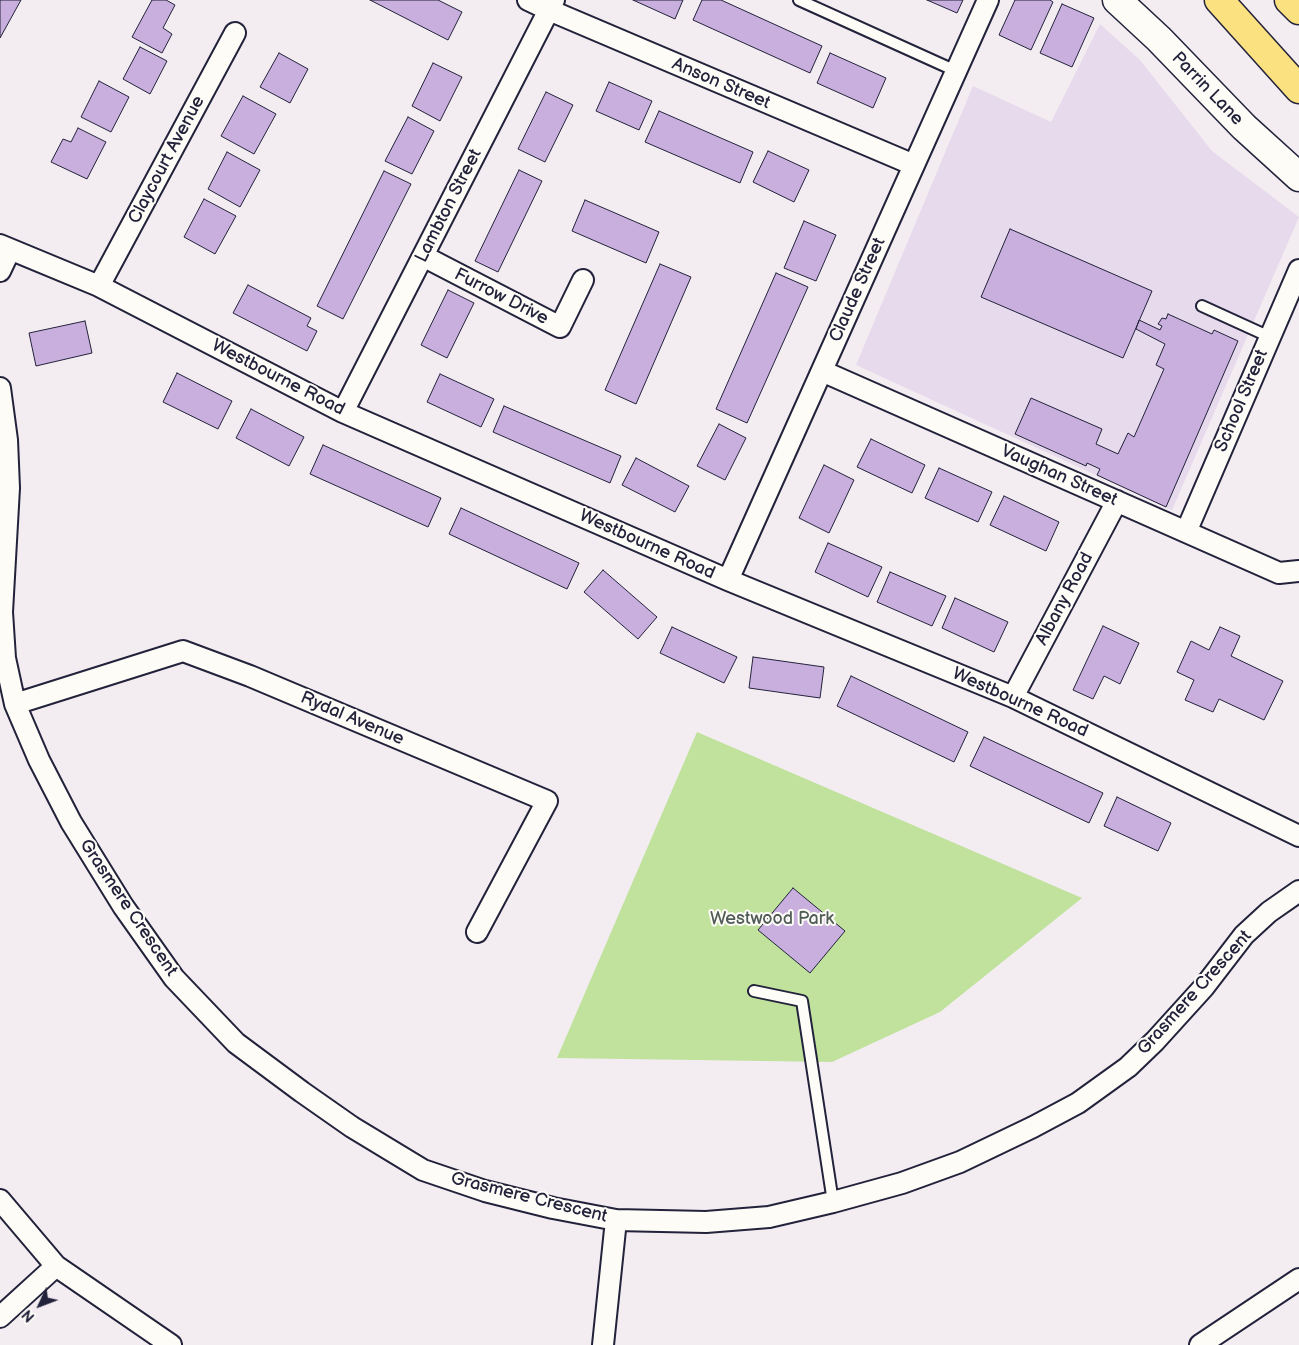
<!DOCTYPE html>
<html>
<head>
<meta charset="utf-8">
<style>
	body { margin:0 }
	#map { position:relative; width:1299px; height:1345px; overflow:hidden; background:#f3edf2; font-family:"Balsamiq Sans",sans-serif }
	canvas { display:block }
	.north { position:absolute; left:15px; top:1280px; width:50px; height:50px; -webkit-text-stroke:4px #fdfcf7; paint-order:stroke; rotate:227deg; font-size:14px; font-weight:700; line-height:20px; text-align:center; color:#22223b }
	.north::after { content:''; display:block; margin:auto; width:18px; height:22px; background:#22223b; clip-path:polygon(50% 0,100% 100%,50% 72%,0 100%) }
</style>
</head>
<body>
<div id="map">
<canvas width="1299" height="1345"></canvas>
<div class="north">N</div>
</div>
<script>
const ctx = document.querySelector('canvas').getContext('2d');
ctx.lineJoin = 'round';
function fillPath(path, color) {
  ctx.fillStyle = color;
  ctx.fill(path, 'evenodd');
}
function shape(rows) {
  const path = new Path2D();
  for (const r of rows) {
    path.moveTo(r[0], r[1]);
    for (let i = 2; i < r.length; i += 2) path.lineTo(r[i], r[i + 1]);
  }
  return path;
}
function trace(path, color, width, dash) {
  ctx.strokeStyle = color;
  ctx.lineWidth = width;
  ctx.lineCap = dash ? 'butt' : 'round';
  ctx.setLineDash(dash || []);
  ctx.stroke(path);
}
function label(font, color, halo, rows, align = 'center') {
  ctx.font = font + ' "Balsamiq Sans",sans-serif';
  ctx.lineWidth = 4;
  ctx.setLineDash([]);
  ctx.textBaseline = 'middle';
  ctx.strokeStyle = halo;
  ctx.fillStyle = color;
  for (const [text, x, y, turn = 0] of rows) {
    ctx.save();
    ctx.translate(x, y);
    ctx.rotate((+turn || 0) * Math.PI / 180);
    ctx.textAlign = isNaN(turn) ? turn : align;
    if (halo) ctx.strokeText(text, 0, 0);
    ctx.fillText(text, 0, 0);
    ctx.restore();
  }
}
fillPath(shape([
	[1100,24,1140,60,1212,151,1299,217,1172,510,856,365,973,86,1051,122]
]), '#e6daec');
fillPath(shape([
	[697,732,1082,898,940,1012,832,1062,557,1058]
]), '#c0e29c');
const building = shape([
	[0,0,21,0,0,38,0,0],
	[152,0,166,0,175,5,163,28,172,34,162,53,132,37,152,0],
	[370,0,438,0,462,12,448,40,370,0],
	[633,0,683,0,675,19,633,0],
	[702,0,721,0,822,46,810,73,693,20,702,0],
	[927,0,963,0,957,13,927,0],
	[1015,0,1050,0,1053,2,1031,50,999,35,1015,0],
	[1062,4,1094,18,1072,67,1040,53,1062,4],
	[140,47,167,61,150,94,123,79,140,47],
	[279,53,308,69,290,103,260,87,279,53],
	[830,53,886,78,873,108,817,83,830,53],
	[433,63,462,77,440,121,412,106,433,63],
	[99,81,129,97,111,132,81,117,99,81],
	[609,82,652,101,639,130,596,111,609,82],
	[546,92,573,105,545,162,518,149,546,92],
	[243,96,276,114,254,154,221,136,243,96],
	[659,111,753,152,740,183,645,142,659,111],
	[408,117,434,131,412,174,385,161,408,117],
	[78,128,106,142,87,179,51,162,63,139,71,142,78,128],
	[768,151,809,170,794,202,753,182,768,151],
	[227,152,260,170,240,207,208,189,227,152],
	[519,170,542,181,498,272,475,261,519,170],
	[384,171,411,184,343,319,317,306,384,171],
	[204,199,236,216,215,254,184,237,204,199],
	[585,200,659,232,646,263,572,231,585,200],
	[804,221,836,235,816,281,784,268,804,221],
	[1010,229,1152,291,1123,358,981,297,1010,229],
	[660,264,691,277,636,404,605,390,660,264],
	[776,273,808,287,747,423,716,409,776,273],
	[248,285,311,318,307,326,317,331,307,351,233,313,248,285],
	[448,290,474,303,447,358,421,345,448,290],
	[1168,314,1212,334,1214,330,1238,341,1166,507,1097,475,1100,469,1087,463,1086,466,1015,434,1031,398,1102,429,1096,444,1118,454,1128,433,1134,437,1164,369,1156,365,1165,344,1136,329,1139,320,1160,330,1162,326,1158,324,1162,318,1166,319,1168,314],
	[85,321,92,353,36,366,29,333,85,321],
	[177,373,232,401,218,429,163,402,177,373],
	[440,374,494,399,481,427,427,402,440,374],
	[504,406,621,456,610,483,493,432,504,406],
	[251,409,304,437,289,466,236,438,251,409],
	[719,424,746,438,725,480,697,466,719,424],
	[871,439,925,465,912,493,857,467,871,439],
	[323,445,441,498,428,527,310,474,323,445],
	[636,458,689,486,675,512,622,485,636,458],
	[824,465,854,480,829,533,799,518,824,465],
	[939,468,992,492,978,522,925,498,939,468],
	[1004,496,1059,522,1046,551,990,525,1004,496],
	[461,508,579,563,567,589,449,534,461,508],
	[828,543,882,567,868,597,815,572,828,543],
	[603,570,657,617,638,639,584,592,603,570],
	[890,572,946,596,932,626,877,602,890,572],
	[955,598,1008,622,994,652,942,628,955,598],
	[1103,626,1139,643,1120,684,1104,676,1093,699,1073,690,1103,626],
	[672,627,737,657,724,683,660,653,672,627],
	[1220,627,1240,636,1231,656,1283,681,1264,720,1219,699,1213,712,1185,700,1194,680,1177,672,1191,641,1209,650,1220,627],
	[753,657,824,667,820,698,749,688,753,657],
	[851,676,968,732,954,762,837,706,851,676],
	[984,737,1103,793,1089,823,970,766,984,737],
	[1117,797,1171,823,1158,851,1104,826,1117,797],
	[793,888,845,931,810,973,758,930,793,888]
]);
fillPath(building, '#c9afdd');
trace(building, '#22223b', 1);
const lane = shape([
	[799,0,956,71],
	[1202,306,1270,337],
	[754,991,802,1001,833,1202]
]);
const street = shape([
	[528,0,549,10,914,165],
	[0,245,99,286,343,412,728,580,1013,697,1299,836],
	[423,256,560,327,583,280],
	[0,271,10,250],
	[99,286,235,33],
	[822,371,1279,573,1299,571],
	[0,388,7,440,9,488,2,612,5,658,15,704,39,760,71,822,123,906,174,978,236,1043,302,1092,352,1127,423,1170,485,1191,553,1208,616,1220,706,1222,769,1217,833,1202,902,1183,960,1162,1033,1127,1078,1103,1128,1067,1155,1041,1204,987,1244,935,1269,912,1299,891],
	[343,412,554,0],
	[1186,532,1299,270],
	[728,580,988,0],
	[1013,697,1117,501],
	[15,704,183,651,250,676,547,801,477,932],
	[0,1200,56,1266,171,1345],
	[0,1317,56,1266],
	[603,1345,616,1220],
	[1200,1345,1299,1279]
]);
const secondary = shape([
	[1117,0,1159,39,1244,127,1299,177]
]);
const highway = shape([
	[1219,0,1299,89],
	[1289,0,1299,10]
]);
trace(lane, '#22223b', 14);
trace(street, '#22223b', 24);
trace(secondary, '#22223b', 31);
trace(highway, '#22223b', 31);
trace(lane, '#fdfcf7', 10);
trace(street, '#fdfcf7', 20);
trace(secondary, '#fdfcf7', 28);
trace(highway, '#fbe180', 28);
label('18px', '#22223b', '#fdfcf7', [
	["Anson Street",721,84,23],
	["Parrin Lane",1207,89,46],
	["Claycourt Avenue",167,160,-62],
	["Lambton Street",449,206,-63],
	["Claude Street",858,290,-66],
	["Furrow Drive",501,297,27],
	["Westbourne Road",278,378,27],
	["School Street",1242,401,-67],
	["Vaughan Street",1059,476,24],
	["Westbourne Road",647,545,24],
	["Albany Road",1065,599,-62],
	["Westbourne Road",1020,703,24],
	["Rydal Avenue",352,719,23],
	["Grasmere Crescent",128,908,56],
	["Grasmere Crescent",1195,993,-48],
	["Grasmere Crescent",529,1198,14]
]);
label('18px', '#515c58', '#fdfcf7', [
	["Westwood Park",772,919]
]);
</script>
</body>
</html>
